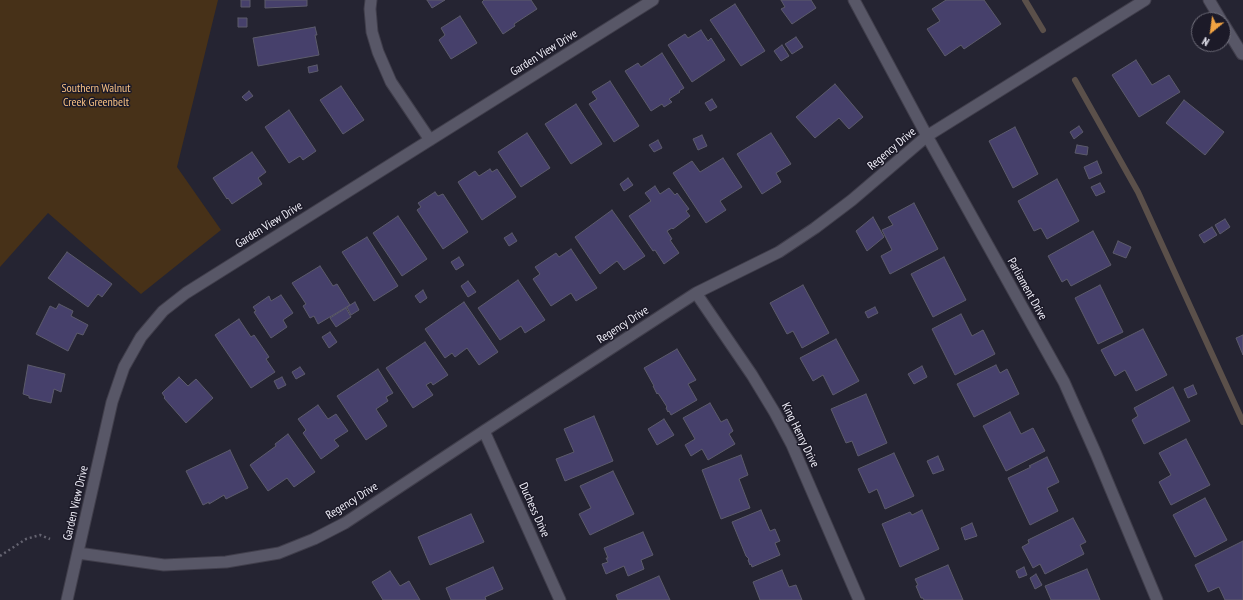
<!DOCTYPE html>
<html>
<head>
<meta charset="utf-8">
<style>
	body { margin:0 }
	#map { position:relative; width:1243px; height:600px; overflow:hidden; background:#252432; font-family:"PT Sans Narrow",sans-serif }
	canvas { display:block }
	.north { position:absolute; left:1191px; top:12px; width:40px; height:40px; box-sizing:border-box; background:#1c1a28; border:1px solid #706f7b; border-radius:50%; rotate:209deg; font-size:11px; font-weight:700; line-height:16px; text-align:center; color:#efeef8 }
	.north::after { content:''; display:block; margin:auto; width:14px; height:18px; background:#f3a442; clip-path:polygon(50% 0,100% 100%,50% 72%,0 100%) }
</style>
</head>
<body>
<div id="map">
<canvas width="1243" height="600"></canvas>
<div class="north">N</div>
</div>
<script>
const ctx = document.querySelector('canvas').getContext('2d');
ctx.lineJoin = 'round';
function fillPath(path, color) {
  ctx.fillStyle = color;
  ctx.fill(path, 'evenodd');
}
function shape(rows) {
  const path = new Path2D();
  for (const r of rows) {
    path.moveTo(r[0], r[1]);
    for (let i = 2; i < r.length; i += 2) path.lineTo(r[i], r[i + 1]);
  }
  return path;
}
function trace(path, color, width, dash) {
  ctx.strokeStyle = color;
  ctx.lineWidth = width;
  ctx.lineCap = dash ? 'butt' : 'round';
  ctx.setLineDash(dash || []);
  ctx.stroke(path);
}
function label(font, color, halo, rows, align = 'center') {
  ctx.font = font + ' "PT Sans Narrow",sans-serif';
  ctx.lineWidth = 3;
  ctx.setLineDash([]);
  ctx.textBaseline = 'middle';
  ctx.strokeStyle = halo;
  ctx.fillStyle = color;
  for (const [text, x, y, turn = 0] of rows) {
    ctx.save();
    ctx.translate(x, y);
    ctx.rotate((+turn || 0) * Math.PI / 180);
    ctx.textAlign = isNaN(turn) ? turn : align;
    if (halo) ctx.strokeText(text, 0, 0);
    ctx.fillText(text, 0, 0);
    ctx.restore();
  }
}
fillPath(shape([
	[0,0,218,0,177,167,221,230,141,294,48,213,0,267]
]), '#473118');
trace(shape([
	[1025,0,1043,30],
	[1075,80,1138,192,1243,422]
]), '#5b504a', 6);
const building = shape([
	[241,0,250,0,250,7,241,7,241,0],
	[265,0,307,0,307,6,265,8,265,0],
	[427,0,445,0,432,8,427,0],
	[484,0,531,0,537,9,514,24,515,26,503,34,482,2,484,0],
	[781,0,811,0,816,8,792,24,781,9,785,7,781,0],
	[946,0,984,0,1001,24,964,49,961,45,945,56,927,29,940,21,932,9,946,0],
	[735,4,765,51,741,66,710,20,735,4],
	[460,16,477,43,451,59,439,40,445,35,441,28,460,16],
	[238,18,247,18,247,27,238,27,238,18],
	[315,27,317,35,315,35,319,55,258,66,253,38,315,27],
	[701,30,708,41,711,38,725,60,692,82,668,45,685,34,688,38,701,30],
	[796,37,803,47,792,54,785,44,796,37],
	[782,45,789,56,781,61,774,51,782,45],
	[662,53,684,88,679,91,680,92,669,99,672,102,664,107,662,104,651,111,625,71,638,63,641,67,662,53],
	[1136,60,1152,85,1169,75,1180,92,1139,117,1112,75,1136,60],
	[317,65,318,71,309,73,308,67,317,65],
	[610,81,639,126,614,142,589,104,597,99,592,92,610,81],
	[835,84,863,117,849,129,839,118,815,138,796,117,835,84],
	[341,86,364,120,343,134,320,100,341,86],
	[249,91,253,96,246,101,242,97,249,91],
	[712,99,717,107,710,111,705,103,712,99],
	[1184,100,1224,132,1205,155,1166,123,1184,100],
	[576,104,602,144,571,164,545,124,576,104],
	[289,110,316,151,303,160,300,156,289,163,265,127,289,110],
	[1079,126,1083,132,1074,139,1070,132,1079,126],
	[1015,127,1038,174,1013,188,989,141,1015,127],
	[527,133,550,168,521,187,498,152,527,133],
	[771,133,791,164,776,173,781,182,762,194,737,154,771,133],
	[702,135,707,146,698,150,693,139,702,135],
	[658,140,662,148,654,152,649,145,658,140],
	[1077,145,1088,147,1087,155,1075,153,1077,145],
	[252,152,266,172,258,178,262,184,232,204,228,198,227,199,213,178,252,152],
	[723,158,742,187,720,201,726,210,706,223,673,173,692,161,700,172,723,158],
	[1097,161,1102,173,1089,179,1084,167,1097,161],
	[490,169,492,172,497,169,516,197,482,220,458,182,475,171,479,176,490,169],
	[628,178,633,185,624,191,620,184,628,178],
	[1057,179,1079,221,1047,239,1041,228,1034,231,1018,201,1057,179],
	[1100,183,1105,192,1096,196,1091,187,1100,183],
	[655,186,660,194,669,188,675,195,677,193,689,209,686,211,690,216,673,229,672,228,667,231,672,239,670,240,679,253,664,264,655,250,653,251,629,216,651,201,645,193,655,186],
	[435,192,438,196,443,194,468,232,443,249,417,210,421,207,418,203,435,192],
	[914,203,938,249,890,274,881,256,892,250,882,230,893,225,888,217,914,203],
	[612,210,645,256,624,270,617,261,600,274,575,237,612,210],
	[398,216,427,259,402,276,373,233,398,216],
	[873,217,884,237,867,251,856,231,873,217],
	[1225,219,1230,227,1220,234,1215,225,1225,219],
	[1212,227,1217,235,1204,243,1199,235,1212,227],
	[1093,231,1111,265,1071,286,1067,279,1062,282,1048,256,1093,231],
	[512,233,517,241,509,246,504,238,512,233],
	[367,237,398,286,374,301,342,252,367,237],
	[1118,241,1131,247,1126,258,1113,253,1118,241],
	[571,249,597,288,576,301,571,293,551,306,533,279,540,274,535,267,556,253,559,257,571,249],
	[67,252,112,284,102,297,98,294,88,307,48,278,67,252],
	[459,257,464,265,456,270,451,262,459,257],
	[944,257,966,300,933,317,911,274,944,257],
	[320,266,333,286,337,284,350,305,318,324,314,316,310,318,303,306,306,304,292,283,320,266],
	[518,280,545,320,525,333,521,326,500,340,478,308,518,280],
	[468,281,476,292,468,297,461,286,468,281],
	[803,285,829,333,802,348,793,331,787,334,770,303,803,285],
	[1100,285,1123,332,1098,344,1075,298,1100,285],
	[423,290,427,298,420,303,415,296,423,290],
	[281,295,293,313,283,320,287,327,271,338,254,312,256,311,253,307,269,296,271,301,281,295],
	[355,302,359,310,351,315,347,307,355,302],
	[464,302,498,352,479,365,467,348,455,357,452,353,445,358,425,329,464,302],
	[59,304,73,311,71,316,88,325,83,335,77,333,68,351,36,334,50,306,56,309,59,304],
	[875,307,878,313,868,318,865,312,875,307],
	[346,308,351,317,336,327,330,318,346,308],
	[961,314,972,336,983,330,995,354,955,375,932,329,961,314],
	[239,319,251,337,254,335,269,357,266,359,275,372,251,388,215,335,239,319],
	[1143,329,1167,375,1136,391,1125,370,1115,376,1101,350,1143,329],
	[330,332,337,342,329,348,322,337,330,332],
	[1243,335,1243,355,1236,338,1243,335],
	[836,339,859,381,833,395,823,375,813,381,800,358,836,339],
	[425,342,448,375,433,385,431,382,426,385,433,395,413,408,386,368,425,342],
	[677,349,696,380,688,384,697,400,671,415,669,411,668,412,666,408,667,407,658,393,657,394,653,386,654,386,644,368,677,349],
	[28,365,65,374,61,392,54,389,51,403,29,398,29,396,23,394,28,365],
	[996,365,1000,373,1007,369,1019,394,974,417,957,384,996,365],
	[922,366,927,377,914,384,908,374,922,366],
	[300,367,305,374,296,379,292,372,300,367],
	[378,369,393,393,386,397,388,401,376,409,387,426,366,440,337,396,378,369],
	[179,377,188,386,196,379,213,398,186,423,164,398,165,397,162,393,179,377],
	[282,377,286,385,278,389,274,381,282,377],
	[1193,385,1197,394,1188,398,1184,389,1193,385],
	[1173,387,1190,421,1144,444,1132,420,1138,416,1134,408,1173,387],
	[866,394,887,443,858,456,852,441,846,443,831,409,866,394],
	[710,403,721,422,727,419,733,431,729,434,735,444,708,460,702,449,691,456,685,445,695,439,683,418,710,403],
	[318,405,328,419,336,414,348,431,334,440,339,446,321,459,303,433,306,430,298,419,318,405],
	[1010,412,1021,434,1033,428,1045,451,1006,471,983,426,1010,412],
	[594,416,613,461,565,481,556,459,574,452,564,429,594,416],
	[664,419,674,435,657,445,648,429,664,419],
	[288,434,315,472,294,487,287,478,268,491,250,465,276,446,275,444,288,434],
	[1186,439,1210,485,1171,505,1159,482,1171,475,1159,453,1186,439],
	[230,450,248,488,226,499,224,495,209,504,209,502,203,505,186,471,230,450],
	[894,453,914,496,885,509,877,489,869,493,858,469,894,453],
	[741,455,748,475,739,479,750,508,721,519,702,470,741,455],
	[938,456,944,470,933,474,927,461,938,456],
	[1047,457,1059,482,1047,488,1058,511,1030,525,1008,478,1031,467,1029,466,1047,457],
	[613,471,634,514,590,535,579,514,591,508,580,486,613,471],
	[1205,498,1227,540,1195,557,1173,515,1205,498],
	[761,510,770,531,775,529,780,541,775,543,780,555,752,567,751,564,750,565,748,560,749,559,746,556,732,522,761,510],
	[922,510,939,549,900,567,882,524,910,512,912,515,922,510],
	[471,514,484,542,430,565,418,537,471,514],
	[1073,518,1086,542,1080,545,1084,554,1045,574,1040,564,1033,568,1022,547,1029,543,1028,540,1073,518],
	[972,523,977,536,965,540,961,528,972,523],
	[643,532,653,555,641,560,644,569,628,576,624,566,606,574,602,564,608,562,606,558,608,558,604,548,643,532],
	[1243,541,1243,600,1225,600,1219,587,1208,592,1195,565,1243,541],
	[948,565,963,600,924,600,923,598,921,598,916,586,918,585,915,579,948,565],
	[493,567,503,589,485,597,486,600,451,600,446,588,493,567],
	[1024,567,1027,575,1019,578,1016,571,1024,567],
	[1087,569,1100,600,1051,600,1045,586,1087,569],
	[782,570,789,587,796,585,802,600,760,600,753,582,782,570],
	[390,571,400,586,409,581,420,600,383,600,372,582,390,571],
	[1036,574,1042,585,1035,589,1030,578,1036,574],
	[659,576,670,600,618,600,616,595,659,576]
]);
fillPath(building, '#46406b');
trace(building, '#5c5b6b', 1);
const minor = shape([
	[371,0,370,9,372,32,378,52,391,82,430,140],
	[854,0,927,136,1064,382,1096,454,1157,600],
	[1209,0,1221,20],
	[1223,23,1242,54],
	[696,293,752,375,775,413,792,445,859,600],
	[484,431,560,600],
	[78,553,164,565,226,562,279,553,314,539,345,523,484,431,696,293,779,252,815,228,852,200,927,136,1145,0],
	[67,600,112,402,124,367,141,337,163,311,186,293,653,0]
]);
trace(minor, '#403e4b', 13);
trace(shape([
	[0,556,26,539,40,535,50,539]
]), '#656471', 2.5, [2, 3]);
trace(minor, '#585767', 11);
label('12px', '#efeef8', '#1c1a28', [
	["Garden View Drive",544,53,-32],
	["Regency Drive",892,149,-40],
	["Garden View Drive",269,225,-32],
	["Parliament Drive",1027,289,61],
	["Regency Drive",623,325,-33],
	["King Henry Drive",800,435,64],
	["Regency Drive",352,501,-32],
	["Garden View Drive",76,503,-77],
	["Duchess Drive",534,510,66]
]);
label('12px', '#f7c082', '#1c1a28', [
	["Southern Walnut",96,89],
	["Creek Greenbelt",96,103]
]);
</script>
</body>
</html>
